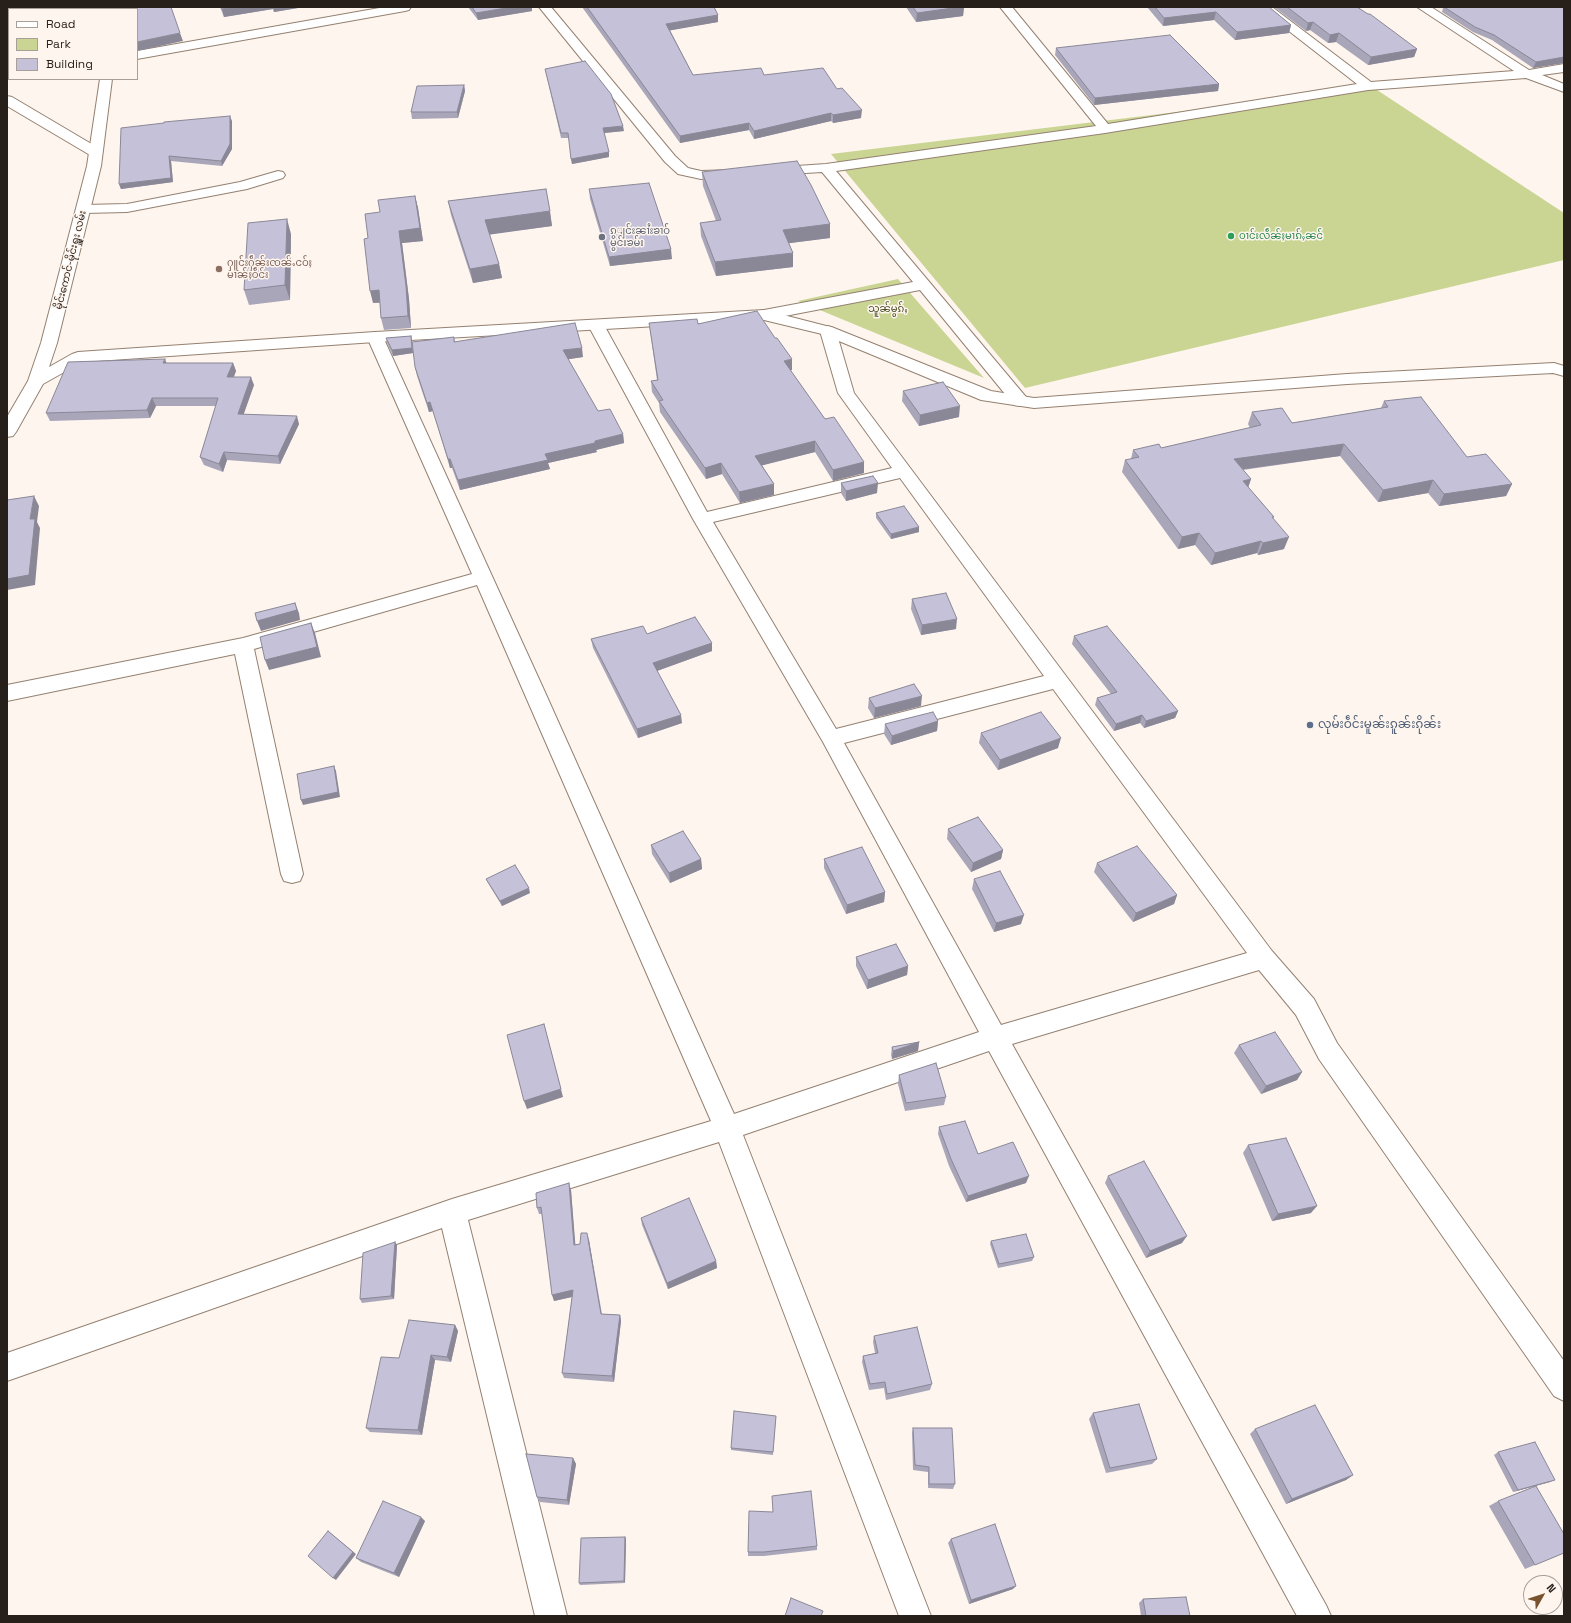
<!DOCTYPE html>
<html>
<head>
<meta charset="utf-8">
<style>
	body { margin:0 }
	#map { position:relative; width:1571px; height:1623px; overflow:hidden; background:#fef5ee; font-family:"Space Grotesk",sans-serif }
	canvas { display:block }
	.frame { position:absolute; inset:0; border:8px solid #271f19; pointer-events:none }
	.legend { position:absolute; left:8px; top:8px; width:130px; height:72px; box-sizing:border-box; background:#fef5ee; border:1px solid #a89f99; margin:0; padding:5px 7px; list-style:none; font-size:12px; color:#271f19 }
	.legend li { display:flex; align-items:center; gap:8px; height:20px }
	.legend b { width:20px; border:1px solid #a89f99 }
	.north { position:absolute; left:1523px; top:1575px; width:40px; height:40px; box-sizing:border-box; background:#fef5ee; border:1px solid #a89f99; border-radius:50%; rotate:51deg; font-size:11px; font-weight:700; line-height:16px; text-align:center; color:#271f19 }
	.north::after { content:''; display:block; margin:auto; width:14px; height:18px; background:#78532e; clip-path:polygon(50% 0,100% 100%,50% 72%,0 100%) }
</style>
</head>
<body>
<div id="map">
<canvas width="1571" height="1623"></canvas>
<div class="frame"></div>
<ul class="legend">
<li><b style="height:5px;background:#fff"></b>Road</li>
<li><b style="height:11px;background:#cad593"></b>Park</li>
<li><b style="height:11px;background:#c5c1d8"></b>Building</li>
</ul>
<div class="north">N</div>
</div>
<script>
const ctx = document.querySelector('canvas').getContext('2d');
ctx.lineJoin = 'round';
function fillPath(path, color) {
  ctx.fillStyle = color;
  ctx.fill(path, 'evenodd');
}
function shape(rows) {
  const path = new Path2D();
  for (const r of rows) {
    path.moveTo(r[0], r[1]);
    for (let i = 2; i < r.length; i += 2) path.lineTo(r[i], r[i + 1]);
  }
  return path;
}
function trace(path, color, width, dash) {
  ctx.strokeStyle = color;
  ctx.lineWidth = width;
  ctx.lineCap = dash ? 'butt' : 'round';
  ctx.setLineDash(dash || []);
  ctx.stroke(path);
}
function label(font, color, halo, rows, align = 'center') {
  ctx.font = font + ' "Space Grotesk","Noto Sans Myanmar",sans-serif';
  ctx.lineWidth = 3;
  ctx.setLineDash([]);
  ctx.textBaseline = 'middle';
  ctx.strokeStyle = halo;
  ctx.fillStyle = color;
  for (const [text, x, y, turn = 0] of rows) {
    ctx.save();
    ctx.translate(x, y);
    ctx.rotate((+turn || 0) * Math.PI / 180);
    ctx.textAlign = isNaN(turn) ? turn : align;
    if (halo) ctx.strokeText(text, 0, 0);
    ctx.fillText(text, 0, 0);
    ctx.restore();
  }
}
fillPath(shape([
	[1374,88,1564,213,1564,260,1025,388,831,154],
	[898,279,984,378,798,301]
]), '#cad593');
const street = shape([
	[385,7,411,7,409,10,405,11,137,59,137,51,385,7],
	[539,7,551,7,675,156,688,168,701,171,732,170,737,171,739,174,737,177,701,179,678,174,665,162,539,7],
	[1000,7,1012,7,1108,124,1357,84,1258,7,1272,7,1371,82,1514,71,1417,7,1431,7,1529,70,1564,64,1564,72,1542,75,1564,84,1564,92,1526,78,1368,90,1105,133,836,171,1026,397,1028,401,1026,405,1020,406,1014,405,920,290,764,320,758,318,756,315,758,312,764,310,913,282,822,172,772,175,767,174,765,171,767,168,826,164,1096,126,1000,7],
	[7,96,12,97,100,149,102,152,100,155,95,156,90,155,7,106,7,96],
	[278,171,283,172,285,175,283,178,247,189,127,212,84,213,79,212,77,209,79,206,84,205,127,204,240,182,278,171],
	[596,320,602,322,604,325,707,512,892,468,838,393,820,331,822,328,828,326,834,328,836,331,854,393,1272,951,1314,999,1337,1043,1564,1361,1564,1401,1554,1396,1319,1059,1296,1015,1259,970,1012,1044,1326,1605,1331,1616,1297,1616,989,1051,743,1135,931,1616,899,1616,719,1142,468,1220,567,1616,535,1616,442,1228,7,1381,7,1353,452,1199,711,1121,477,585,254,649,303,874,300,881,292,883,284,881,281,874,235,654,7,701,7,685,243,638,472,574,367,337,369,334,375,332,381,334,383,337,544,690,734,1114,979,1032,823,742,693,519,588,325,590,322,596,320],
	[900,478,1044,676,836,729,713,522,900,478],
	[1053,689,1247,953,1001,1025,844,743,1053,689]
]);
const secondary = shape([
	[98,7,110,7,111,9,99,9,98,7],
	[100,79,112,79,101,166,57,343,49,367,72,354,78,352,375,332,764,310,834,328,991,391,1034,398,1347,374,1554,363,1564,366,1564,376,1553,373,1347,384,1034,408,981,400,822,334,764,320,375,342,82,362,43,384,16,432,13,436,7,437,7,417,28,381,41,343,87,166,100,79]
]);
trace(street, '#948171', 2);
trace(secondary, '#948171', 2);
fillPath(street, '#fff');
fillPath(secondary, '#fff');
fillPath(shape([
	[220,7,304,7,274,12,273,9,224,17],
	[468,7,532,7,532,11,478,20],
	[582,7,714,7,718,15,718,22,670,30,693,75,764,75,837,89,861,118,833,123,831,121,754,139,749,130,680,143],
	[906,7,964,7,963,16,916,22],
	[1147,7,1269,7,1291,25,1289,33,1235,40,1214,20,1163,26],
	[1274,7,1357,7,1417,49,1414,57,1368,65,1336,42,1328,43,1310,30,1306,31],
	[1442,7,1564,7,1564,63,1533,68,1492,40,1473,32,1442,12,1443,8],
	[1056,48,1219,84,1218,91,1094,105,1055,55],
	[545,69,624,131,604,133,609,157,572,164,569,138,561,138],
	[464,85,465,91,458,118,412,119,411,112],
	[232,121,232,149,222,166,171,161,173,182,121,189,119,184],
	[702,172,830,224,830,238,789,243,793,267,716,276,701,236,700,223,716,221,703,186],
	[546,189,552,226,489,234,499,264,502,278,473,283,451,215,448,201],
	[589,189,672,259,610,266,590,199],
	[415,196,418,208,423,241,402,243,409,299,411,328,384,330,381,318,380,303,373,303,380,212],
	[291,234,290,300,249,305,244,290],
	[649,323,698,324,792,370,790,370,825,419,864,462,864,473,833,481,815,452,762,465,774,484,774,495,740,503,722,474,706,479,660,412,659,403,652,392,651,381,657,380],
	[411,336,412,341,413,353,393,356,387,343,386,338],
	[454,337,455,342,583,357,568,359,598,411,623,434,624,443,596,450,597,452,548,463,550,469,460,490,452,468,450,468,433,411,429,412,417,376,415,367],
	[167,363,233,363,236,371,234,377,254,385,243,414,299,424,280,464,227,460,223,472,204,465,200,457,216,406,156,406,150,418,50,421,46,413],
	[903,391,959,417,919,426,902,401],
	[1384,401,1467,457,1512,484,1506,496,1439,506,1428,493,1378,502,1340,456,1243,470,1251,479,1248,487,1274,517,1273,518,1284,549,1258,555,1257,553,1211,565,1195,545,1178,549,1122,472,1125,460,1131,459,1133,450,1161,448,1250,428,1248,424,1252,412,1292,423,1381,408],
	[841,483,877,493,846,501,841,493],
	[876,513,919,527,919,532,891,539,876,518],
	[912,599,956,629,921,635,911,609],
	[647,634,712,643,712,651,657,671,682,723,638,738,593,648,591,639],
	[1074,636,1178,711,1175,718,1144,728,1140,723,1114,731,1095,705,1097,698,1111,694,1072,644],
	[869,698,921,706,874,718,868,708],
	[938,721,937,731,891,745,884,734,885,724],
	[981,733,1058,748,998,770,979,743],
	[948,829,1003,850,1001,859,971,872,947,839],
	[651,845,701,859,702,869,670,883,652,854],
	[824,859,885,892,884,902,846,914,824,868],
	[1097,863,1177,895,1174,904,1133,922,1094,872],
	[486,879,530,893,502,906,488,883],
	[974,879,1021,924,994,932,972,889],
	[856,957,908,966,907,975,867,989,856,966],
	[919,1042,918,1051,892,1059,891,1055,892,1047],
	[1239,1045,1302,1072,1297,1080,1261,1094,1234,1053],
	[899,1075,946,1097,944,1105,905,1111,898,1084],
	[939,1127,978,1154,1026,1183,966,1202,949,1166,938,1134],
	[1248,1145,1311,1213,1272,1221,1243,1153],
	[1108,1176,1182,1243,1146,1258,1105,1183],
	[571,1190,575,1245,580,1244,589,1240,602,1314,620,1315,621,1321,614,1382,564,1378,562,1373,572,1297,554,1301,542,1214,539,1214,537,1208],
	[641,1218,716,1261,717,1268,668,1289,642,1225],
	[991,1241,1034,1257,1032,1261,998,1268,990,1244],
	[397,1245,394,1299,362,1303,360,1299],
	[455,1325,458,1331,451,1362,435,1360,422,1435,370,1432,366,1428,399,1358],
	[874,1336,932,1384,930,1390,886,1400,884,1388,869,1390,862,1362,863,1356,875,1353,873,1342],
	[1093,1413,1157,1459,1152,1464,1106,1473,1089,1419],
	[776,1416,773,1455,731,1450,731,1448],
	[913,1428,955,1484,953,1489,928,1488,928,1472,913,1470,912,1433],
	[1255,1429,1353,1475,1346,1480,1286,1504,1250,1434],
	[1498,1452,1550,1482,1513,1492,1494,1455],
	[573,1458,576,1464,569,1505,540,1502,537,1497],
	[1498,1501,1564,1553,1525,1569,1489,1506],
	[425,1521,399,1577,361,1562,356,1558],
	[625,1537,626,1539,625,1583,580,1585,579,1583],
	[951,1539,1013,1589,969,1604,948,1543],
	[817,1546,817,1550,764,1556,748,1556,748,1552],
	[1143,1599,1190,1616,1141,1616,1139,1603]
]), '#a9a6ba');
fillPath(shape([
	[35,7,54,7,54,8,49,9,28,9],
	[236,7,273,7,273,9,224,17,222,9],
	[273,7,304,7,274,12],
	[512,7,532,7,532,11,478,20,476,13],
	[960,7,964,7,963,16,916,22,917,13],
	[1216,12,1214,20,1163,26,1164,18],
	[718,15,718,22,667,31,666,24],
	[1313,22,1310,30,1306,31,1308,23],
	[9,24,9,30,7,31,7,25],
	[1291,25,1289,33,1235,40,1237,32],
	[180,33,183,41,137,51,137,42],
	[1339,33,1336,42,1328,43,1330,35],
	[1417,49,1414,57,1368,65,1371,57],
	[1564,57,1564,63,1533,68,1536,62],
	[1219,84,1218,91,1094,105,1095,98],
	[464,85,465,91,458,118,457,112],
	[862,110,861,118,833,123,833,115],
	[831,113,831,121,754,139,754,131],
	[230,116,232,121,232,149,222,166,221,161],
	[749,123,749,130,680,143,680,136],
	[623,126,624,131,604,133,603,128],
	[609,152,609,157,572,164,571,159],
	[169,156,171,161,173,182,121,189,119,184],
	[415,196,418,208,423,241,402,243,409,299,411,328,408,316,399,231],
	[550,211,552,226,487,235,485,220],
	[287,219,291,234,290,300,285,285],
	[830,224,830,238,783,244,783,230],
	[671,249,672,259,610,266,609,257],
	[793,253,793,267,716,276,715,262],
	[499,264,502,278,473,283,470,269],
	[379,290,382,302,373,303,370,291],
	[411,336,412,341,413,353,393,356,392,350],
	[582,348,583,357,564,360,563,350],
	[165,359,168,367,163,363],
	[792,359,792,370,784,372,784,361],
	[233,363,236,371,230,385,227,377],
	[251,377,254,385,241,422,238,414],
	[152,398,156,406,150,418,147,410],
	[430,402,433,411,429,412,427,403],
	[960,406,959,417,919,426,920,415],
	[297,416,299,424,280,464,278,456],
	[623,434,624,443,596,450,597,452,548,463,550,469,460,490,458,480,545,454,595,441],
	[815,441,815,452,756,467,755,456],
	[1344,444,1340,456,1230,471,1234,459],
	[224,452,227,460,223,472,219,464],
	[448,459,450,459,452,468,450,468],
	[864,462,864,473,833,481,833,470],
	[721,463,722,474,706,479,705,468],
	[1251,479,1247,491,1243,481],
	[1433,480,1428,493,1378,502,1383,490],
	[878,483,877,493,846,501,846,491],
	[774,484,774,495,740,503,739,492],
	[1512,484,1506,496,1439,506,1444,494],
	[34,496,39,506,37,522,40,528,35,585,7,590,7,579,30,519],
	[919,527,919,532,891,539,891,534],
	[1199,533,1195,545,1178,549,1182,537],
	[1289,537,1284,549,1258,555,1263,543],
	[1261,541,1257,553,1211,565,1215,553],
	[295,603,299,613,300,620,261,631,257,621],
	[957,619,956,629,921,635,922,625],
	[311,623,315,633,321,657,269,670,265,660],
	[712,643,712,651,654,672,653,663],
	[922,696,921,706,874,718,875,708],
	[1178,711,1175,718,1144,728,1146,721],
	[681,715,682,723,638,738,637,729],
	[1142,715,1140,723,1114,731,1116,724],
	[938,721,937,731,891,745,892,736],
	[1061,738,1058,748,998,770,1000,760],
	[334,766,336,771,340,797,303,805,301,800],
	[1003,850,1001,859,971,872,973,863],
	[701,859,702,869,670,883,669,873],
	[529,888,530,893,502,906,500,901],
	[885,892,884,902,846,914,847,905],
	[1177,895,1174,904,1133,922,1136,913],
	[1024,915,1021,924,994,932,996,923],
	[908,966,907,975,867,989,868,980],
	[544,1024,563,1097,527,1109,524,1101],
	[919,1042,918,1051,892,1059,893,1051],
	[1302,1072,1297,1080,1261,1094,1266,1086],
	[1029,1176,1026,1183,966,1202,968,1196],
	[569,1183,571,1190,576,1252,574,1245],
	[1317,1206,1311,1213,1272,1221,1278,1214],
	[587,1233,589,1240,602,1320,601,1314],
	[1187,1236,1182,1243,1146,1258,1150,1251],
	[395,1242,397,1245,394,1299,391,1296],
	[716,1261,717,1268,668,1289,667,1283],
	[573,1290,576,1296,554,1301,552,1295],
	[620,1315,621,1321,614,1382,612,1376],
	[455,1325,458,1331,451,1362,447,1357],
	[431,1355,435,1360,422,1435,418,1430],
	[573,1458,576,1464,569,1505,567,1500],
	[1353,1475,1346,1480,1286,1504,1292,1499],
	[1555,1480,1550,1482,1513,1492,1518,1490],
	[421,1517,425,1521,399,1577,394,1573],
	[328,1531,356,1554,336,1580,333,1578],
	[625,1537,626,1539,625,1583,624,1581],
	[1016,1586,1013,1589,969,1604,971,1600]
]), '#8a8797');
const building = shape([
	[7,7,35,7,28,9,9,9,9,14,7,15,9,19,9,24,7,25,7,7],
	[137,7,171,7,180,33,137,42,137,9,134,9,138,8,137,7],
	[221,7,236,7,222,9,221,7],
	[472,7,512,7,476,13,472,7],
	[587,7,714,7,718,15,666,24,693,75,761,68,764,75,823,68,837,89,842,88,862,110,833,115,831,113,754,131,749,123,680,136,587,7],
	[913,7,960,7,917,13,913,7],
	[1155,7,1269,7,1291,25,1237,32,1216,12,1164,18,1155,7],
	[1287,7,1357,7,1368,14,1370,14,1417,49,1371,57,1339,33,1330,35,1313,22,1308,23,1287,7],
	[1444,7,1564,7,1564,57,1536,62,1494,35,1475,27,1444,7],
	[1170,35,1219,84,1095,98,1056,48,1170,35],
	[585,61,611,94,623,126,603,128,609,152,571,159,568,133,561,133,545,69,585,61],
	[464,85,457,112,411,112,417,86,464,85],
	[230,116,230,144,221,161,169,156,171,178,119,184,121,128,164,123,164,122,230,116],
	[797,161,811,185,830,224,783,230,793,253,715,262,700,223,721,220,702,172,797,161],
	[649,183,671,249,609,257,589,189,649,183],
	[546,189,550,211,485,220,499,264,470,269,448,201,546,189],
	[415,196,420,228,399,231,406,286,408,316,381,318,379,290,370,291,364,239,368,238,365,214,380,212,378,200,415,196],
	[287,219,285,285,244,290,248,223,287,219],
	[757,311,775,338,777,338,792,359,784,361,825,419,834,417,864,462,833,470,815,441,755,456,774,484,739,492,721,463,705,468,659,401,663,400,651,381,658,380,649,323,697,319,698,324,757,311],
	[575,323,582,348,563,350,598,411,610,409,623,434,595,441,595,443,545,454,548,460,458,480,450,459,448,459,430,402,427,403,415,367,412,342,454,337,454,342,575,323],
	[411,336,412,348,392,350,386,338,411,336],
	[165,359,163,363,233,363,227,377,251,377,238,414,297,416,278,456,224,452,219,464,200,457,218,398,152,398,147,410,46,413,68,362,165,359],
	[943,382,960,406,920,415,903,391,943,382],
	[1421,397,1467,457,1486,454,1512,484,1444,494,1433,480,1383,490,1344,444,1234,459,1251,479,1243,481,1274,517,1272,517,1289,537,1263,543,1261,541,1215,553,1199,533,1182,537,1125,460,1139,457,1133,450,1159,444,1161,448,1261,425,1252,412,1282,408,1292,423,1388,407,1384,401,1421,397],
	[873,476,878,483,846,491,841,483,873,476],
	[34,496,30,519,35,519,29,575,7,579,7,500,34,496],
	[904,506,919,527,891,534,876,513,904,506],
	[946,593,957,619,922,625,912,599,946,593],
	[295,603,297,610,257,621,255,613,295,603],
	[695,617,712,643,653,663,681,715,637,729,591,639,643,626,647,634,695,617],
	[311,623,317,647,265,660,260,637,311,623],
	[1107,626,1178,711,1146,721,1142,715,1116,724,1097,698,1117,692,1074,636,1107,626],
	[914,684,922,696,875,708,869,698,914,684],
	[933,712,938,721,892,736,885,724,933,712],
	[1041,712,1061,738,1000,760,981,733,1041,712],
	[334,766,338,792,301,800,297,774,334,766],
	[978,817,1003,850,973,863,948,829,978,817],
	[683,831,701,859,669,873,651,845,683,831],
	[1137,846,1177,895,1136,913,1097,863,1137,846],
	[862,847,885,892,847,905,824,859,862,847],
	[515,865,529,888,500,901,486,879,515,865],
	[1000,871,1024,915,996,923,974,879,1000,871],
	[896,944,908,966,868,980,856,957,896,944],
	[544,1024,561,1089,524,1101,507,1035,544,1024],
	[1275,1032,1302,1072,1266,1086,1239,1045,1275,1032],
	[919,1042,893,1051,892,1047,919,1042],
	[936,1063,946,1097,906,1103,899,1075,936,1063],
	[965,1121,978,1154,1013,1142,1029,1176,968,1196,951,1159,939,1127,965,1121],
	[1286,1138,1317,1206,1278,1214,1248,1145,1286,1138],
	[1144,1161,1187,1236,1150,1251,1108,1176,1144,1161],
	[569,1183,574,1245,580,1244,581,1233,587,1233,601,1314,620,1315,612,1376,562,1373,573,1290,552,1295,541,1207,537,1208,536,1193,569,1183],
	[689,1198,716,1261,667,1283,641,1218,689,1198],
	[1026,1234,1034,1257,999,1264,991,1241,1026,1234],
	[395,1242,391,1296,360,1299,363,1253,395,1242],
	[409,1320,455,1325,447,1357,431,1355,418,1430,366,1428,381,1357,399,1358,409,1320],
	[917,1327,932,1384,887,1394,885,1382,870,1384,863,1356,878,1353,874,1336,917,1327],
	[1139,1404,1157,1459,1110,1468,1093,1413,1139,1404],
	[1315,1405,1353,1475,1292,1499,1255,1429,1315,1405],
	[734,1411,776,1416,773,1452,731,1448,734,1411],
	[913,1428,952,1428,955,1484,929,1484,929,1467,915,1465,913,1428],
	[1535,1442,1555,1480,1518,1490,1498,1452,1535,1442],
	[526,1454,573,1458,567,1500,537,1497,526,1454],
	[1536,1486,1564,1534,1564,1553,1535,1565,1498,1501,1536,1486],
	[811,1491,817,1546,764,1552,748,1552,749,1511,773,1512,772,1496,811,1491],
	[383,1501,421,1517,394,1573,356,1558,383,1501],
	[995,1524,1016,1586,971,1600,951,1539,995,1524],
	[328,1531,353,1552,333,1578,308,1556,328,1531],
	[625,1537,624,1581,579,1583,581,1538,625,1537],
	[1186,1597,1190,1616,1146,1616,1143,1599,1186,1597],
	[791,1598,823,1611,821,1616,785,1616,791,1598]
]);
fillPath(building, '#c5c1d8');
trace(building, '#8a8797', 1);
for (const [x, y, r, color] of [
	[1231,236,4,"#2e9e5b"],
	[602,237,4,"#6b7280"],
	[219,269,4,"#8d6e63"],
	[1310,725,4,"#5c6f8a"]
]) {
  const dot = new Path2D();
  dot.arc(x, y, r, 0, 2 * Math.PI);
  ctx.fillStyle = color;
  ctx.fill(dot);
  trace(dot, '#fef5ee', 1.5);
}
label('10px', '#5b616d', '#fef5ee', [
	["ၵွျင်းၼၢႆးၶၢဝ်",610,231],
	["မွင်းၶမ်း",610,243]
], 'left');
label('10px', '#27864d', '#fef5ee', [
	["ဝၢင်းလဵၼ်ႈမၢၵ်ႇၼင်",1239,236]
], 'left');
label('10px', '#271f19', '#fef5ee', [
	["မိုင်းကောင်-မိုင်းရှူး လမ်း",71,260,-76]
]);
label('10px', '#785e54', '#fef5ee', [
	["ႁူင်းႁဵၼ်းၸၼ်ႉငဝ်ႈ",227,263],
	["မၢၼ်ႈဝဵင်း",227,275]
], 'left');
label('10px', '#454b22', '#fef5ee', [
	["သူၼ်မွၵ်ႇ",888,309]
]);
label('12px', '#4e5e75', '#fef5ee', [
	["လုမ်းဝဵင်းမူၼ်းၵူၼ်းၵိုၼ်း",1318,725]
], 'left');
</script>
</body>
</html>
